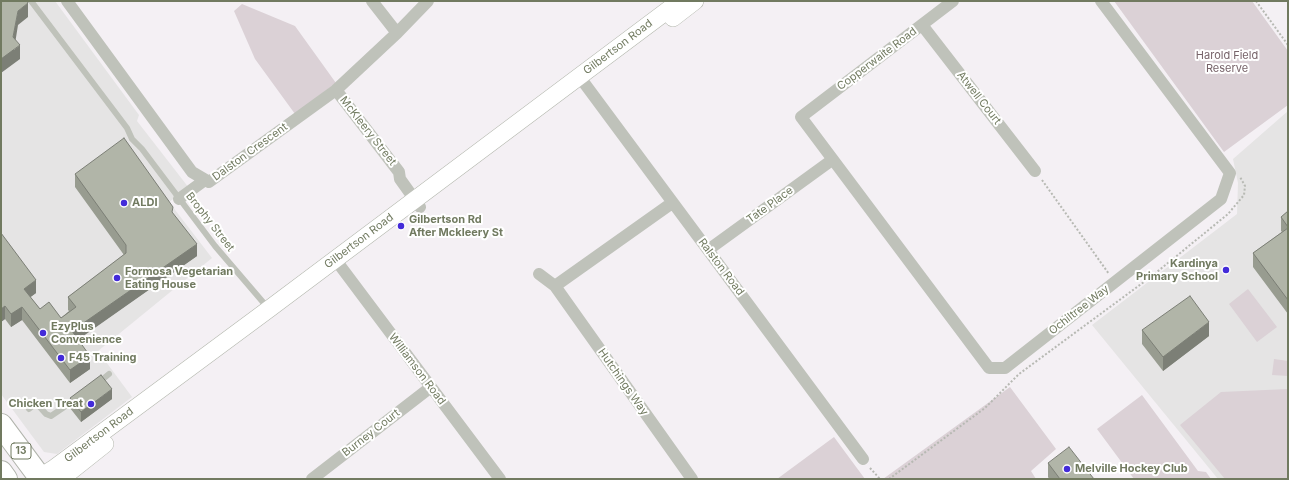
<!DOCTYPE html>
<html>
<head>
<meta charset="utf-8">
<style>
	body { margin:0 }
	#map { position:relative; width:1289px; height:480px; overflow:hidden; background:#f4f0f4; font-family:Inter,sans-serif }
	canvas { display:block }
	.frame { position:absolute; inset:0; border:2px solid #717a60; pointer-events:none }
</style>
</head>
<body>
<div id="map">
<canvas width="1289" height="480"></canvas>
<div class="frame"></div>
</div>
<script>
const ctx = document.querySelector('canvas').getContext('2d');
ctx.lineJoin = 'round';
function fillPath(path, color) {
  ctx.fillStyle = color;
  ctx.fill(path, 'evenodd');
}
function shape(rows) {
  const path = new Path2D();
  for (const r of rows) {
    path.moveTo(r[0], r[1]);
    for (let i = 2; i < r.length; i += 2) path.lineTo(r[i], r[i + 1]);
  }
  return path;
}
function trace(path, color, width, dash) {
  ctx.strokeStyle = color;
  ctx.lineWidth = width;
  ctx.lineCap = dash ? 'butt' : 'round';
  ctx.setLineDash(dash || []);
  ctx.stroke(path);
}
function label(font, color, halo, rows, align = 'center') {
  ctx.font = font + ' Inter,sans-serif';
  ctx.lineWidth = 4;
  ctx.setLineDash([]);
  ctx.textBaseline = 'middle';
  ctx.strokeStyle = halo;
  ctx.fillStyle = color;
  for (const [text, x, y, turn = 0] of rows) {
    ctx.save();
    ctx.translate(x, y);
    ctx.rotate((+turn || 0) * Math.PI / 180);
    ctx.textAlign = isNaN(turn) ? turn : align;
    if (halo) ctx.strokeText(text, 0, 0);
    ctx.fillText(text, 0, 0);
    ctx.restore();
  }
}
fillPath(shape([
	[1,1,55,1,139,115,137,121,189,188,169,202,212,258,98,351,132,397,57,454,44,452,1,394],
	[1288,111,1288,479,1218,479,1092,325,1237,214,1238,183,1233,159]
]), '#e5e4e4');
fillPath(shape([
	[1114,1,1252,1,1288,51,1288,105,1224,152],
	[242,4,295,26,336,83,295,114,255,59,234,11],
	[1248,289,1277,327,1257,342,1229,304],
	[1274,359,1288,361,1288,376,1272,375],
	[1010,387,1056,449,1031,471,1036,479,883,479],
	[1288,389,1288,479,1225,479,1180,425,1221,392],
	[1142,395,1198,471,1206,472,1211,479,1134,479,1097,429],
	[834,437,865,479,777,479]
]), '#dbd1d6');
const secondary = shape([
	[673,18,695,1],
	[37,479,53,469,269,309,680,1],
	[61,479,105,444]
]);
const highway = shape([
	[1,425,41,479],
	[1,472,6,479]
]);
trace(secondary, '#b3b7ad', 18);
trace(highway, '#b1b4ac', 24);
trace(shape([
	[1256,1,1288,45],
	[1042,180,1109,274],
	[870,468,880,479],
	[889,479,985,408,1019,374,1152,276,1228,214,1244,195,1245,186,1240,177]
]), '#b7b9b3', 2, [2, 2]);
trace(shape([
	[31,1,127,128,132,139,142,149,215,246,268,308],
	[98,383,109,374],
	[29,409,34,405,38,405,46,414,51,416,76,399]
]), '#bfc2ba', 6);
trace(shape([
	[67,1,192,172,209,182,336,90,397,33,428,1],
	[372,1,397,33],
	[953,1,801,117,989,368,1005,368,1221,199,1230,173,1101,1],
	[922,25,1035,171],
	[579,76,863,459],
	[336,90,399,172,400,179,420,207],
	[179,199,205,180],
	[708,250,832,160],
	[335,259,500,479],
	[539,274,555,286,692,479],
	[555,286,672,203],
	[312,479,431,387]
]), '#bfc2ba', 12);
trace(secondary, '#fff', 17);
trace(highway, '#fff', 22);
fillPath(shape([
	[75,174,173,214,197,256,78,339,90,369,70,383,22,320,11,327,5,319,1,322,1,233,36,293,30,297,40,309,61,318,69,311,68,310,68,297,124,255,75,187],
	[1288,211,1288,314,1253,267,1253,253,1282,232,1281,231,1281,217],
	[1142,330,1209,336,1163,371,1142,344],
	[70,398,112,399,81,422,70,408],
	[1048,463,1094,479,1049,479,1048,477]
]), '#989c90');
fillPath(shape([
	[28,3,28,17,18,25,14,50,20,45,20,59,1,73,1,59,13,37,18,11],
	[197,244,197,256,72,344,72,331],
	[36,280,36,293,24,302,24,289],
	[5,306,5,319,1,322,1,309],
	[22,307,22,320,11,327,11,314],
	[1209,322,1209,336,1163,371,1163,357],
	[90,356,90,369,70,383,70,370],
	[112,389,112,399,81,422,81,412]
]), '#7c7f76');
const building = shape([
	[1,1,27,1,28,3,18,11,13,37,20,45,1,59,1,1],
	[124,138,173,207,172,212,197,244,72,331,90,356,70,370,22,307,11,314,5,306,1,309,1,233,36,280,24,289,40,309,49,302,61,318,76,307,68,297,126,253,126,245,75,174,124,138],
	[1288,211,1288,227,1281,217,1288,211],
	[1288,228,1288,300,1253,253,1288,228],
	[1190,296,1209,322,1163,357,1142,330,1190,296],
	[101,375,112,389,81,412,70,398,101,375],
	[1069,447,1094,479,1060,479,1048,463,1069,447]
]);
fillPath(building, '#b1b5a8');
trace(building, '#7c7f76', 1);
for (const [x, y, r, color] of [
	[124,203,4,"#432bd9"],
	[401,226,4,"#432bd9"],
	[1226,270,4,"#432bd9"],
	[117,278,4,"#432bd9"],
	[43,333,4,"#432bd9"],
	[61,358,4,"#432bd9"],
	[91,404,4,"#432bd9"],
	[1067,469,4,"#432bd9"]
]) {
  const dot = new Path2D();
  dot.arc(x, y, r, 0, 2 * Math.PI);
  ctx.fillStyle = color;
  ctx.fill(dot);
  trace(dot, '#fff', 1.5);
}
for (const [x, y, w] of [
	[21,451,20]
]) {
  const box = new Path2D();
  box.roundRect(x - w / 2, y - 8, w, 16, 3);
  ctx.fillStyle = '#fff';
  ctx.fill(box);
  trace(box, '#717a60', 1);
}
label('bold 10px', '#717a60', null, [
	["13",21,451]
]);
label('11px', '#717a60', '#fff', [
	["Gilbertson Road",618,47,-37],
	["Copperwaite Road",877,59,-37],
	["Atwell Court",979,98,52],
	["McKleery Street",368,131,52],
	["Dalston Crescent",250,152,-36],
	["Tate Place",770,205,-36],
	["Brophy Street",210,222,52],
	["Gilbertson Road",359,241,-37],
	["Ralston Road",721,267,53],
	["Ochiltree Way",1079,310,-38],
	["Williamson Road",417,369,53],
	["Hutchings Way",623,382,55],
	["Burney Court",371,433,-38],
	["Gilbertson Road",99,435,-37]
]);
label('11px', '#776369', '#fff', [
	["Harold Field",1227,56],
	["Reserve",1227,69]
]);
label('bold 11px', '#717a60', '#fff', [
	["ALDI",132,203],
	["Gilbertson Rd",409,220],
	["After Mckleery St",409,233],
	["Kardinya",1218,264,"right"],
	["Primary School",1218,277,"right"],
	["Formosa Vegetarian",125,272],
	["Eating House",125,285],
	["EzyPlus",51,327],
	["Convenience",51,340],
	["F45 Training",69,358],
	["Chicken Treat",83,404,"right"],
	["Melville Hockey Club",1075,469]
], 'left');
</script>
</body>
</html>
